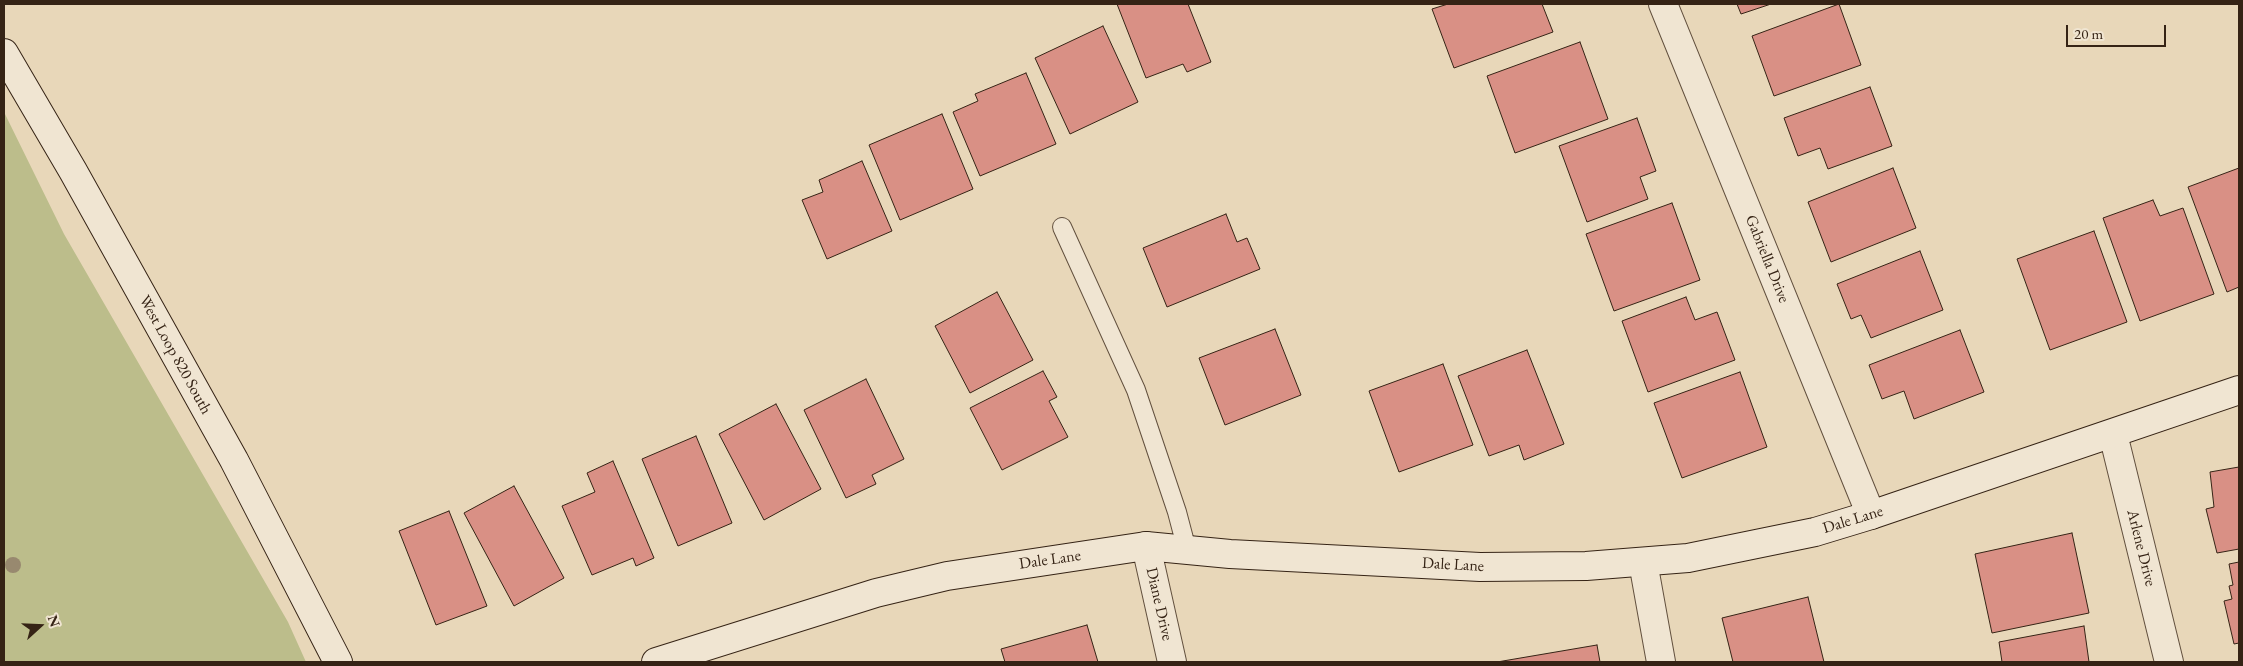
<!DOCTYPE html>
<html>
<head>
<meta charset="utf-8">
<style>
	body { margin:0 }
	#map { position:relative; width:2243px; height:666px; overflow:hidden; background:#e8d7b9; font-family:"EB Garamond",serif }
	canvas { display:block }
	.frame { position:absolute; inset:0; border:5px solid #352315; pointer-events:none }
	.north { position:absolute; left:15px; top:601px; width:50px; height:50px; -webkit-text-stroke:4px #f0e5d2; paint-order:stroke; rotate:70deg; font-size:14px; font-weight:700; line-height:20px; text-align:center; color:#352315 }
	.north::after { content:''; display:block; margin:auto; width:18px; height:22px; background:#352315; clip-path:polygon(50% 0,100% 100%,50% 72%,0 100%) }
	.scale { position:absolute; left:2066px; top:25px; width:100px; height:22px; box-sizing:border-box; border:2px solid #352315; border-top:0; padding-left:6px; font-size:15px; line-height:18px; white-space:nowrap; color:#352315; -webkit-text-stroke:4px #f0e5d2; paint-order:stroke }
</style>
</head>
<body>
<div id="map">
<canvas width="2243" height="666"></canvas>
<div class="frame"></div>
<div class="north">N</div>
<div class="scale">20 m</div>
</div>
<script>
const ctx = document.querySelector('canvas').getContext('2d');
ctx.lineJoin = 'round';
function fillPath(path, color) {
  ctx.fillStyle = color;
  ctx.fill(path, 'evenodd');
}
function shape(rows) {
  const path = new Path2D();
  for (const r of rows) {
    path.moveTo(r[0], r[1]);
    for (let i = 2; i < r.length; i += 2) path.lineTo(r[i], r[i + 1]);
  }
  return path;
}
function trace(path, color, width, dash) {
  ctx.strokeStyle = color;
  ctx.lineWidth = width;
  ctx.lineCap = dash ? 'butt' : 'round';
  ctx.setLineDash(dash || []);
  ctx.stroke(path);
}
function label(font, color, halo, rows, align = 'center') {
  ctx.font = font + ' "EB Garamond",serif';
  ctx.lineWidth = 4;
  ctx.setLineDash([]);
  ctx.textBaseline = 'middle';
  ctx.strokeStyle = halo;
  ctx.fillStyle = color;
  for (const [text, x, y, turn = 0] of rows) {
    ctx.save();
    ctx.translate(x, y);
    ctx.rotate((+turn || 0) * Math.PI / 180);
    ctx.textAlign = isNaN(turn) ? turn : align;
    if (halo) ctx.strokeText(text, 0, 0);
    ctx.fillText(text, 0, 0);
    ctx.restore();
  }
}
fillPath(shape([
	[4,112,64,234,288,622,306,662,4,662]
]), '#bcbd8b');
const building = shape([
	[1117,4,1188,4,1211,62,1187,72,1183,64,1146,78,1117,4],
	[1448,4,1542,4,1553,32,1454,68,1432,9,1448,4],
	[1737,4,1771,4,1741,14,1737,4],
	[1839,4,1861,65,1774,96,1752,36,1839,4],
	[1103,26,1138,102,1070,134,1035,58,1103,26],
	[1580,42,1608,119,1515,153,1487,76,1580,42],
	[1026,73,1056,144,980,176,953,112,978,101,975,94,1026,73],
	[1870,87,1892,146,1828,169,1820,148,1798,156,1784,118,1870,87],
	[942,114,973,189,900,220,869,145,942,114],
	[1637,118,1656,171,1640,177,1648,199,1587,222,1559,146,1637,118],
	[862,161,892,231,827,259,802,200,823,192,819,180,862,161],
	[1893,168,1916,228,1831,262,1808,202,1893,168],
	[2239,168,2239,287,2227,292,2188,187,2239,168],
	[2153,200,2160,216,2183,208,2214,294,2140,321,2103,218,2153,200],
	[1672,203,1700,280,1614,311,1586,234,1672,203],
	[1226,214,1237,242,1247,238,1260,269,1167,307,1143,248,1226,214],
	[2094,231,2127,322,2050,350,2017,259,2094,231],
	[1920,251,1943,310,1871,338,1861,315,1851,319,1837,284,1920,251],
	[997,292,1033,360,970,393,935,326,997,292],
	[1686,297,1695,320,1717,312,1735,360,1648,392,1622,321,1686,297],
	[1275,329,1301,395,1225,425,1199,358,1275,329],
	[1960,330,1984,392,1914,419,1904,391,1882,399,1869,365,1960,330],
	[1527,350,1564,444,1524,460,1519,445,1489,456,1458,376,1527,350],
	[1443,364,1473,445,1399,472,1369,391,1443,364],
	[1043,371,1057,397,1049,401,1068,437,1002,470,970,408,1043,371],
	[1740,372,1767,447,1682,478,1654,403,1740,372],
	[866,379,904,459,872,475,876,484,846,498,804,410,866,379],
	[776,404,821,489,764,520,719,434,776,404],
	[696,436,732,523,678,546,642,459,696,436],
	[613,461,654,558,636,566,633,558,592,575,562,506,595,492,587,473,613,461],
	[2239,467,2239,549,2217,553,2206,509,2214,507,2210,472,2239,467],
	[514,486,564,578,514,606,464,513,514,486],
	[449,511,487,606,436,625,399,531,449,511],
	[2072,533,2089,613,1992,633,1975,554,2072,533],
	[2239,562,2239,643,2234,644,2224,601,2232,599,2229,586,2233,585,2229,564,2239,562],
	[1808,597,1824,662,1733,662,1722,618,1808,597],
	[1087,625,1098,662,1005,662,1001,649,1087,625],
	[2084,626,2089,662,2002,662,1999,642,2084,626],
	[1597,645,1600,662,1497,662,1597,645]
]);
fillPath(building, '#d99085');
trace(building, '#352315', 1);
const lane = shape([
	[1062,227,1136,390,1177,512,1187,550]
]);
const street = shape([
	[1663,4,1871,515],
	[2113,434,2169,662],
	[1146,546,1172,662],
	[1643,562,1661,662]
]);
const secondary = shape([
	[4,53,73,171,234,460,338,662],
	[656,662,876,593,947,576,1146,546,1230,554,1480,567,1586,566,1688,558,1815,532,1871,515,2239,390]
]);
trace(lane, '#62503e', 20);
trace(street, '#62503e', 30);
trace(secondary, '#352315', 30);
trace(lane, '#f0e5d2', 18);
trace(street, '#f0e5d2', 28);
trace(secondary, '#f0e5d2', 28);
ctx.fillStyle = '#98896f';
for (const [x, y] of [
	[13,565]
]) {
  ctx.beginPath();
  ctx.arc(x, y, 8, 0, 2 * Math.PI);
  ctx.fill();
}
label('16px', '#352315', '#f0e5d2', [
	["Gabriella Drive",1767,259,68],
	["West Loop 820 South",175,355,61],
	["Dale Lane",1853,520,-17],
	["Arlene Drive",2141,548,76],
	["Dale Lane",1050,560,-8],
	["Dale Lane",1453,565,3],
	["Diane Drive",1159,604,77]
]);
</script>
</body>
</html>
